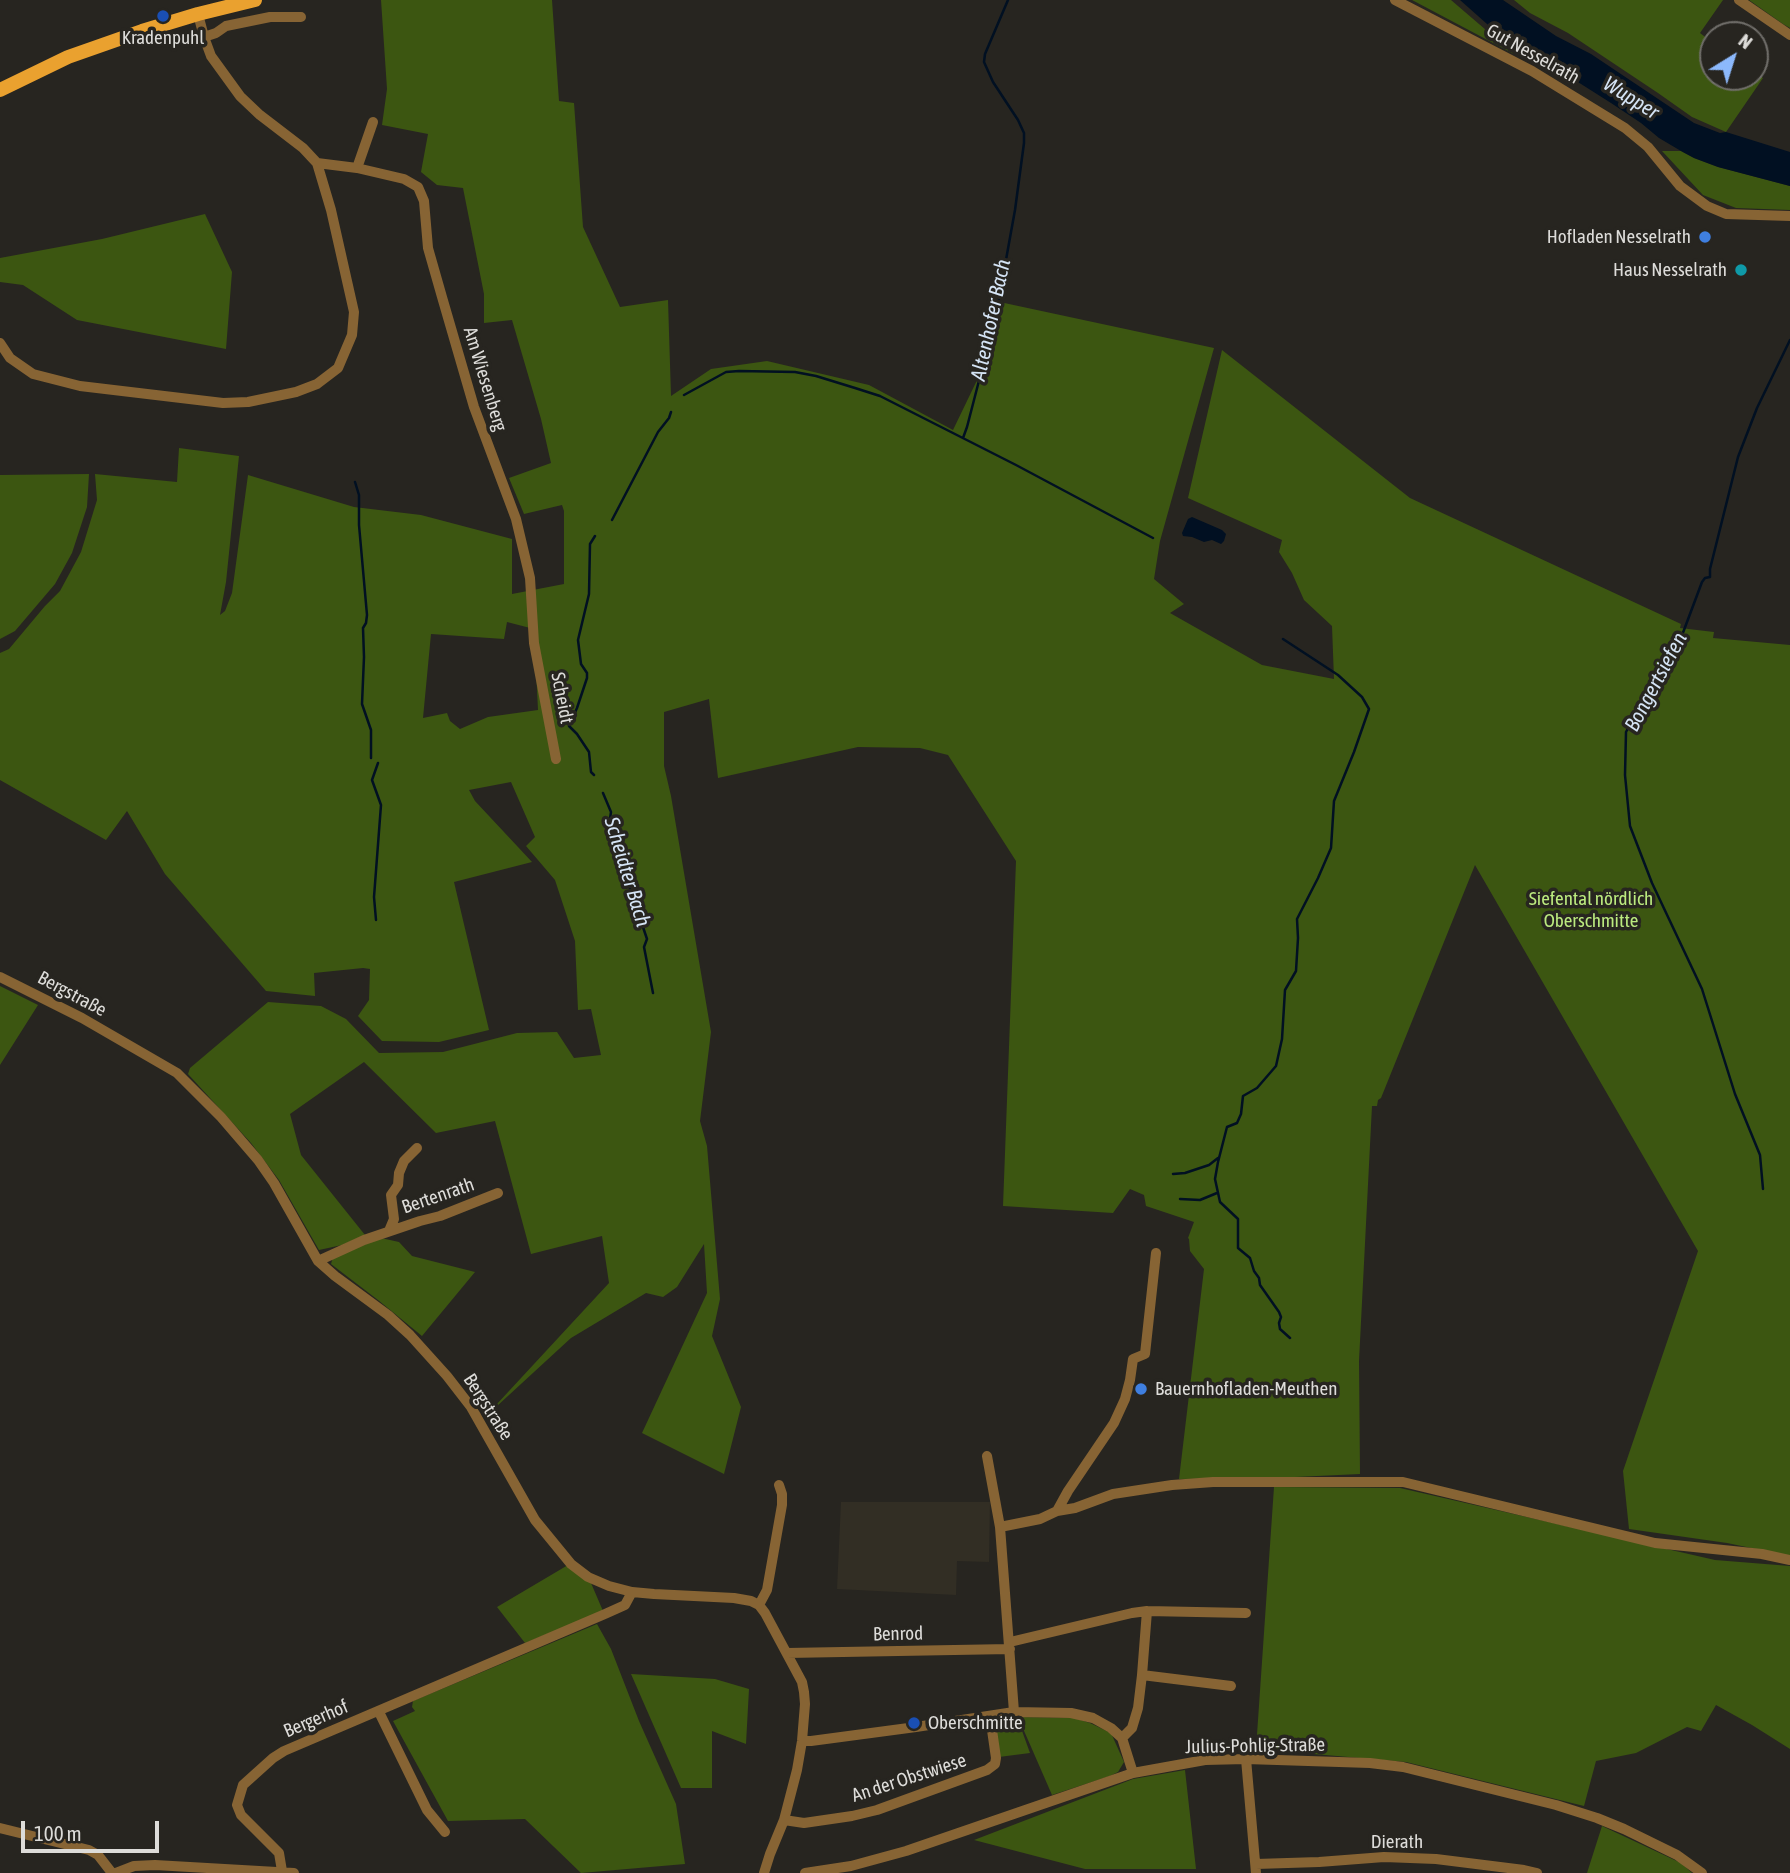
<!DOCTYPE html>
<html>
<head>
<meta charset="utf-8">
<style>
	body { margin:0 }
	#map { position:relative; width:1790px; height:1873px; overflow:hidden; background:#272520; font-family:"Asap Condensed",sans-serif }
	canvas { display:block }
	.north { position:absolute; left:1699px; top:21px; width:70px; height:70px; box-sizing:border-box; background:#272520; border:2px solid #706e6a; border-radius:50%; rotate:38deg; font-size:19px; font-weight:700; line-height:28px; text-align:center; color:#dddcd9 }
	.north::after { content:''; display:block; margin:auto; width:24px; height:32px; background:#8cb9fc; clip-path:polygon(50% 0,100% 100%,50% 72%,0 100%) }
	.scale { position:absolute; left:21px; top:1821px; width:138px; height:32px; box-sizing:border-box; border:4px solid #dddcd9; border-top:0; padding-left:9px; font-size:21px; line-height:24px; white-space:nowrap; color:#dddcd9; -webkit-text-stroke:5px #272520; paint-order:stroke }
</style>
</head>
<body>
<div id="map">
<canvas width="1790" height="1873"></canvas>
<div class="north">N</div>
<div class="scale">100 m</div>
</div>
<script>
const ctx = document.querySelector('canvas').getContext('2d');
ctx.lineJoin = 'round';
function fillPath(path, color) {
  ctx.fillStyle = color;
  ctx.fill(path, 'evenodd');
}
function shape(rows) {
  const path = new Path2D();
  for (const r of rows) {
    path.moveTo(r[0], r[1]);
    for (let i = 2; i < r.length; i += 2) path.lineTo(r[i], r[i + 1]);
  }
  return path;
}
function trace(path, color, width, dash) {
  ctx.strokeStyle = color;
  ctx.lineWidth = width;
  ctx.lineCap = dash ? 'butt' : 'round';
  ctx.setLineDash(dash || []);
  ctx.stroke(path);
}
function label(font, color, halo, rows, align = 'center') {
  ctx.font = font + ' "Asap Condensed",sans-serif';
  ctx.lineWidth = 7;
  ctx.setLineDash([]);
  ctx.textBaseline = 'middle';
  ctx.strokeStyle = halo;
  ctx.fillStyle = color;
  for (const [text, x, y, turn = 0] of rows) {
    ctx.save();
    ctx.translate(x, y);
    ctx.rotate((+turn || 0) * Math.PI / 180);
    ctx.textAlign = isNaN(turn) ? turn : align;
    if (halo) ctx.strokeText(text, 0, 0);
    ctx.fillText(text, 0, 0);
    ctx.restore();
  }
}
fillPath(shape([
	[841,1502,990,1502,989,1562,957,1561,956,1595,837,1589]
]), '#322e24');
fillPath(shape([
	[381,0,552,0,559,101,574,103,583,227,620,307,668,300,671,396,711,369,767,361,869,385,953,430,980,374,995,301,1214,348,1160,541,1154,579,1184,604,1170,613,1262,665,1334,679,1332,626,1304,600,1292,573,1279,552,1282,540,1188,498,1222,350,1410,498,1681,624,1680,628,1714,632,1713,638,1790,645,1790,1556,1727,1543,1629,1529,1623,1471,1698,1251,1475,865,1381,1098,1378,1100,1377,1106,1372,1106,1359,1361,1360,1474,1274,1478,1179,1479,1204,1269,1190,1251,1189,1239,1188,1238,1194,1222,1146,1206,1144,1195,1130,1189,1113,1213,1003,1206,1016,861,948,755,920,748,858,747,718,778,709,699,664,712,664,766,671,796,711,1032,700,1121,707,1146,720,1299,712,1336,741,1407,724,1474,642,1433,707,1293,704,1244,677,1287,663,1297,646,1293,571,1338,484,1418,609,1283,602,1236,531,1254,495,1121,436,1133,364,1062,290,1114,301,1155,365,1235,342,1245,319,1250,279,1180,251,1143,188,1074,190,1068,268,1002,321,1006,346,1019,379,1053,443,1052,517,1033,557,1032,574,1058,601,1055,591,1009,578,1010,575,941,555,880,526,846,535,837,511,782,469,790,475,801,532,862,454,882,489,1030,439,1042,382,1041,358,1016,369,1000,370,969,363,968,314,973,315,996,266,991,165,874,127,811,106,840,0,780,0,653,9,649,45,606,60,591,81,552,97,500,95,474,177,482,179,448,239,456,226,582,220,615,225,611,232,593,248,475,354,507,421,515,512,539,512,594,564,584,564,511,562,505,524,514,509,478,551,463,541,419,512,320,484,323,484,294,463,188,437,185,421,172,428,134,382,125,387,89],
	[507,622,534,629,538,710,488,717,460,729,450,721,447,713,423,718,431,634,504,639],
	[1412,0,1451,0,1514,54],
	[1514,0,1723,0,1700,33,1713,43,1713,77,1755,77,1755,72,1763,78,1726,132,1692,117,1658,93,1568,33,1530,13],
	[1749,0,1790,0,1790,28,1783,24],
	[1662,151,1681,151,1694,158,1718,167,1790,186,1790,210,1736,208,1703,195],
	[205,214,232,272,226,349,77,320,23,285,0,282,0,258,102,239],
	[89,474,87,507,72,553,55,584,15,631,0,639,0,475],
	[0,986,38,1005,0,1065],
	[381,1238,399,1242,412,1256,475,1272,422,1336,378,1300,331,1264,333,1257],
	[1274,1487,1400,1488,1715,1560,1790,1566,1790,1749,1752,1725,1716,1705,1701,1731,1687,1727,1636,1753,1596,1761,1584,1806,1406,1762,1256,1749],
	[568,1565,591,1583,603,1611,525,1643,497,1607],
	[597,1624,611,1649,639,1721,676,1804,685,1864,581,1873,525,1819,448,1821,393,1721,415,1711,412,1707,413,1701],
	[631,1674,715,1679,749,1689,746,1744,712,1731,712,1788,681,1788],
	[1017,1717,1030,1753,999,1757,995,1725,1000,1720],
	[1018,1717,1074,1718,1090,1723,1111,1733,1124,1762,1118,1772,1110,1776,1052,1795],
	[1185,1770,1196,1869,1085,1869,974,1840,1133,1779],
	[1602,1826,1681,1863,1692,1873,1587,1873]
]), '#3c5611');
fillPath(shape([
	[1460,0,1503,0,1556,36,1591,54,1694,123,1720,133,1726,132,1790,152,1790,186,1718,167,1694,158,1681,151,1659,138,1641,123,1611,103,1518,44,1496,32],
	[1192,517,1222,530,1226,534,1224,541,1221,544,1212,540,1204,542,1192,537,1183,536,1182,533,1188,519]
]), '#011022');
trace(shape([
	[684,395,726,372,739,371,795,372,816,376,855,388,880,396,1016,465,1153,538],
	[963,438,967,427,996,315,1015,210,1024,143,1024,133,1018,120,993,82,984,62,985,54,1008,0],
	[355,482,359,495,359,525,367,615,366,623,363,628,364,657,362,704,371,730,371,758],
	[612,520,658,432,669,418,671,412],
	[1283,639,1338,675,1362,697,1369,709,1354,752,1334,801,1331,848,1318,878,1297,919,1298,938,1296,971,1285,990,1282,1039,1276,1066,1257,1088,1243,1096,1241,1114,1237,1123,1227,1127,1218,1162,1215,1179,1220,1202,1238,1219,1238,1248,1250,1258,1254,1271,1259,1278,1260,1285,1279,1312,1281,1317,1279,1323,1280,1329,1290,1338],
	[594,775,591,772,589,752,577,734,569,726,577,708,587,678,587,673,581,664,578,640,589,594,590,544,595,536],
	[603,793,611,812,609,826,647,939,644,947,653,993],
	[376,920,374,897,381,805,372,780,378,763],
	[1173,1174,1185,1173,1209,1165,1218,1158],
	[1763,1189,1760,1155,1735,1094,1702,989,1652,883,1630,826,1625,775,1626,732,1647,693,1681,638,1702,582,1705,578,1710,577,1710,569,1738,457,1757,408,1790,340],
	[1180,1199,1200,1200,1217,1193]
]), '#011022', 2.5);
trace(shape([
	[1395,0,1532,71,1625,128,1648,147,1680,186,1707,206,1726,214,1790,216],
	[1739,0,1790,35],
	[198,14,204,37,216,33,226,26,270,17,301,17],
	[317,163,357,168,404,179,418,187,424,201,428,248,442,297,474,407,516,519,530,578,534,643,556,759],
	[357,168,373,122],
	[0,343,10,358,33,374,80,386,223,403,248,402,296,392,317,384,338,368,352,335,354,312,331,210,317,163,303,148,260,115,240,96,211,56,204,37],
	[0,977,82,1018,177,1073,221,1117,258,1160,274,1183,318,1261,335,1276,388,1315,410,1335,447,1376,471,1407,535,1520,571,1564,588,1577,609,1586,632,1592,654,1594,734,1598,751,1601,759,1605,765,1613,802,1682,804,1692,805,1704,802,1741,797,1770,784,1820,770,1854,764,1873],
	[389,1231,394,1219,391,1195,398,1185,399,1173,404,1161,417,1148],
	[318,1261,364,1240,420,1221,440,1216,498,1193],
	[987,1456,1000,1527,1014,1712],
	[1057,1511,1068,1491,1114,1423,1125,1399,1130,1380,1133,1359,1145,1354,1156,1253],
	[1000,1527,1040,1519,1057,1511,1075,1508,1113,1494,1172,1485,1213,1482,1403,1482,1655,1543,1762,1554,1790,1560],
	[759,1605,767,1590,782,1505,782,1494,779,1485],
	[1147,1611,1142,1675,1231,1686],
	[1010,1642,1132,1613,1147,1611,1246,1613],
	[787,1653,1010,1649],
	[379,1712,427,1810,445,1832],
	[1122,1738,1132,1728,1138,1708,1142,1675],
	[802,1741,811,1741,916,1727,1014,1712,1071,1713,1093,1718,1111,1728,1122,1738,1133,1773],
	[1246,1759,1256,1873],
	[784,1820,804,1823,852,1816,877,1810,987,1770,995,1764,996,1758,990,1716],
	[0,1828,89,1850,98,1855,112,1873],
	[1256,1864,1319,1862,1384,1857,1436,1859,1524,1870,1537,1873],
	[282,1871,279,1853,241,1815,237,1805,243,1785,273,1758,284,1751,605,1614,625,1605,632,1592],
	[116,1873,134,1866,155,1865,294,1873],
	[805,1873,851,1866,906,1851,1133,1773,1205,1760,1246,1759,1370,1763,1403,1767,1556,1805,1597,1818,1624,1829,1677,1855,1702,1873]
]), '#876434', 10);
trace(shape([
	[0,90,68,57,142,31,198,14,255,0]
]), '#eaa12f', 14);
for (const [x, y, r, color] of [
	[163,16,7,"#1a4fb4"],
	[1705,237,7,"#3f7fe0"],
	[1741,270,7,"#0f9aa8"],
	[1141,1389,7,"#3f7fe0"],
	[914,1723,7,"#1a4fb4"]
]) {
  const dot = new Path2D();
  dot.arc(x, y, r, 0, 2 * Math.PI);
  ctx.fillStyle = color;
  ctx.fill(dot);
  trace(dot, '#272520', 2.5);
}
label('19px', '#dddcd9', '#272520', [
	["Kradenpuhl",163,38,"center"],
	["Hofladen Nesselrath",1691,237],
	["Haus Nesselrath",1727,270],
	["Bauernhofladen-Meuthen",1155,1389,"left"],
	["Oberschmitte",928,1723,"left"]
], 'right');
label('19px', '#dddcd9', '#272520', [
	["Gut Nesselrath",1533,54,29],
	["Am Wiesenberg",485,379,73],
	["Scheidt",562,698,79],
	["Bergstraße",72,994,28],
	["Bertenrath",438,1196,-19],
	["Bergstraße",488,1407,57],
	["Benrod",898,1634,-1],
	["Bergerhof",316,1719,-23],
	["Julius-Pohlig-Straße",1255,1746,-1],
	["An der Obstwiese",909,1778,-18],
	["Dierath",1397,1842]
]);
label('19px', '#bbea7f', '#272520', [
	["Siefental nördlich",1591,899],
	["Oberschmitte",1591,921]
]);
label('italic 21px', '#d5e4f5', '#272520', [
	["Wupper",1631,98,32],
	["Altenhofer Bach",991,320,-78],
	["Bongertsiefen",1656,682,-62],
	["Scheidter Bach",627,872,73]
]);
</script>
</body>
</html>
